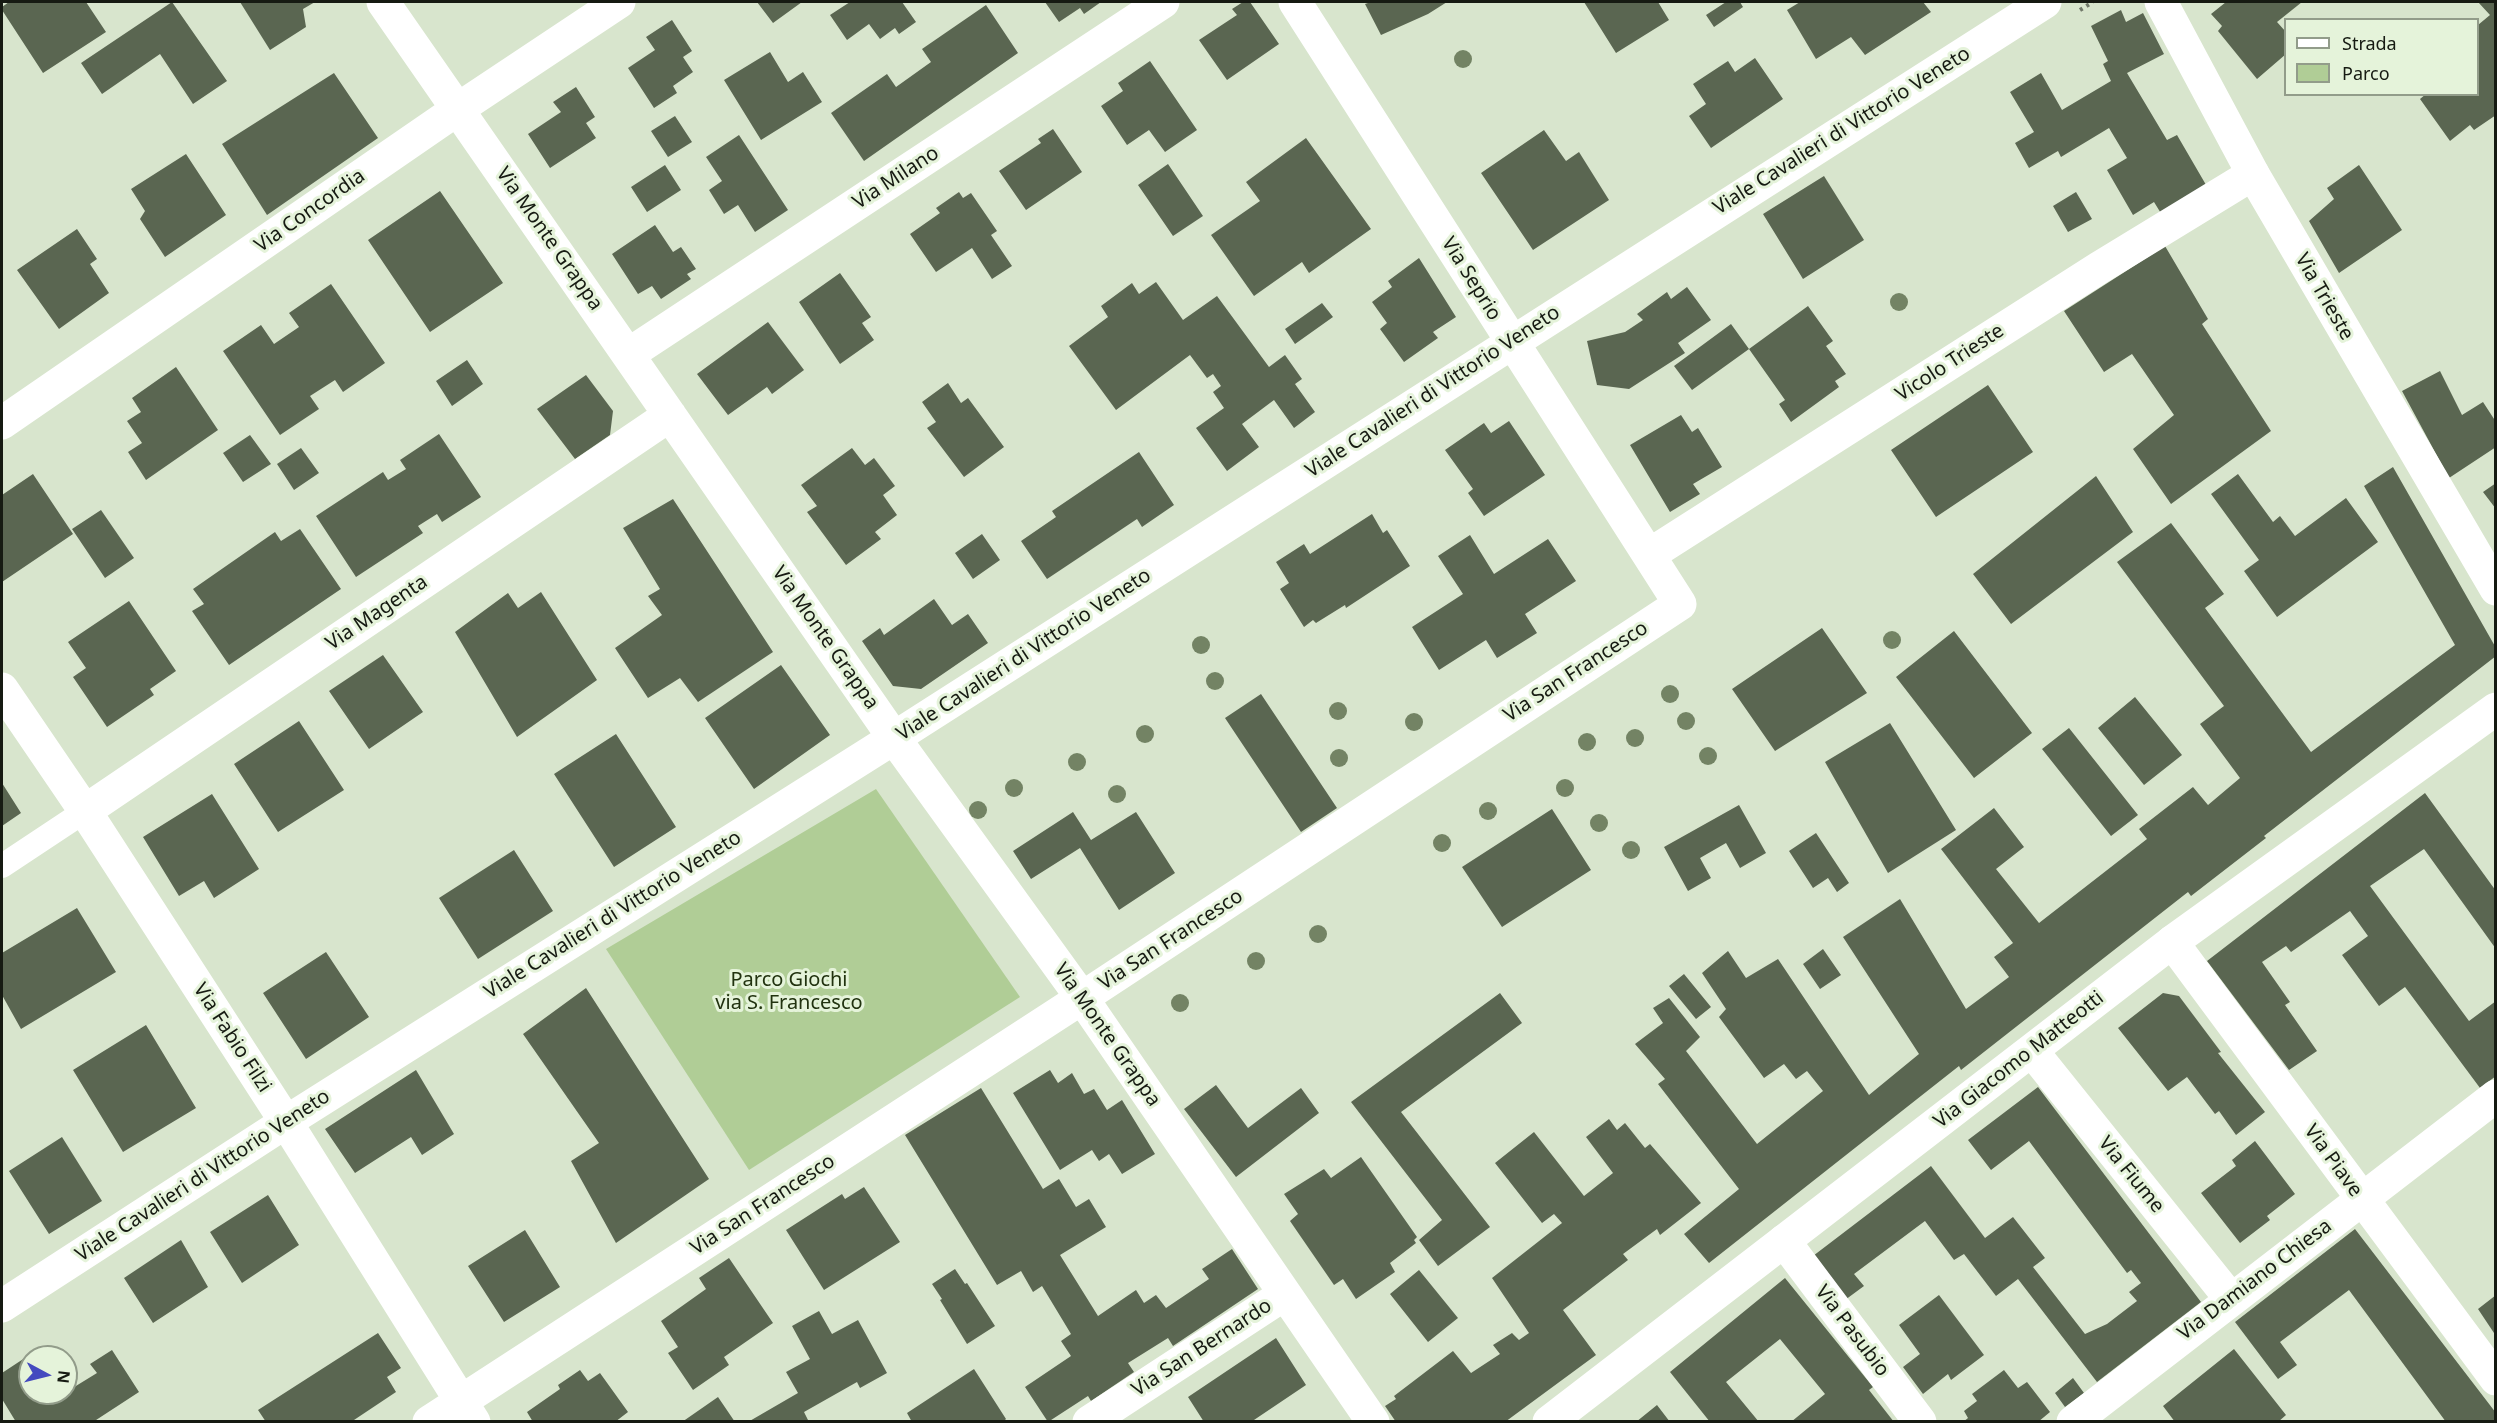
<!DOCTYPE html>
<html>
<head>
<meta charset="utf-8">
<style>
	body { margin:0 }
	#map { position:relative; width:2497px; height:1423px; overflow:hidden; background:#d8e5cd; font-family:"Noto Sans",sans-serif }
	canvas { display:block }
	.frame { position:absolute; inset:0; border:3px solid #161a12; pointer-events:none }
	.legend { position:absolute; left:2284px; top:18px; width:195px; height:78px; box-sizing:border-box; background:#e5f3da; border:2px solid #929c8a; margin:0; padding:8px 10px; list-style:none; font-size:18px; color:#161a12 }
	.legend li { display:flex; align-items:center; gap:12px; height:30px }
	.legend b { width:30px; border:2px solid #929c8a }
	.north { position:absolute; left:18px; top:1345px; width:60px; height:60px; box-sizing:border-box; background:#e5f3da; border:2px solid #929c8a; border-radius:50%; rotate:97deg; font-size:16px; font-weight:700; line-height:24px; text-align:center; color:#161a12 }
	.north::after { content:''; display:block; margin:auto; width:21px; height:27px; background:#444abf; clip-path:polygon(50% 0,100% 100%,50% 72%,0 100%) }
</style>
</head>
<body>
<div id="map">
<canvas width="2497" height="1423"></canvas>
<div class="frame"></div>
<ul class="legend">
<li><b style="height:8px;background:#fff"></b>Strada</li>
<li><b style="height:16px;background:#b0cd96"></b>Parco</li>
</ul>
<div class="north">N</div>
</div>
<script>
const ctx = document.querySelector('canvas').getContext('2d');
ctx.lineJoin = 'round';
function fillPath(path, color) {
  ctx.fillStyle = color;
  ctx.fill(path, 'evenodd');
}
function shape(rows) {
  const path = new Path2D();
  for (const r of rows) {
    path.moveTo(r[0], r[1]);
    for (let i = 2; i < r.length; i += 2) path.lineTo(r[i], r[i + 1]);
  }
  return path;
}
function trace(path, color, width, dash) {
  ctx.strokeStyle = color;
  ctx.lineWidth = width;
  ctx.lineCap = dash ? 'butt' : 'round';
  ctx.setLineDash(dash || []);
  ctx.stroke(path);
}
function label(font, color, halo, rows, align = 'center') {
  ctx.font = font + ' "Noto Sans",sans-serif';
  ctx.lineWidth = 6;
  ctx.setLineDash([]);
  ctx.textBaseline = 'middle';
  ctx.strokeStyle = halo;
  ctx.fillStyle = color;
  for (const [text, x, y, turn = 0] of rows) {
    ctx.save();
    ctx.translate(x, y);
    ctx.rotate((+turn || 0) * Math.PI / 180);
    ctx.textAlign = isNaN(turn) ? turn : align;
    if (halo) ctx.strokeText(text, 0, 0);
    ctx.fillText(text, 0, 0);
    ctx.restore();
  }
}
fillPath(shape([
	[876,789,1020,997,749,1170,606,949]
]), '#b0cd96');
fillPath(shape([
	[9,2,86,2,106,32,43,73,2,10,2,7],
	[172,2,227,81,193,104,160,54,102,94,81,63],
	[240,2,315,2,303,9,306,27,270,50],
	[757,2,802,2,773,23],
	[850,2,902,2,916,22,899,34,895,28,880,39,869,24,847,40,830,15],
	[1045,2,1101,2,1084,14,1080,8,1059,22],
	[1243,2,1250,2,1279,44,1227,80,1199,40,1237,15,1232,9],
	[1371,2,1447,2,1428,14,1381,35,1365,4],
	[1584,2,1658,2,1669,20,1616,53],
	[1726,2,1740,2,1743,7,1714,27,1706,15],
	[1800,2,1923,2,1931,12,1865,55,1851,37,1816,59,1787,10],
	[2226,2,2302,2,2277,22,2286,32,2286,54,2257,79,2218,31,2222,26,2211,14],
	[2478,2,2496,2,2496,115,2474,130,2470,125,2450,141,2420,99,2426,94,2478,94,2478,25,2490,15],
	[986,5,1018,53,864,161,831,113,887,74,896,87,931,62,922,49],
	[2121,10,2126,22,2143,13,2164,54,2127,73,2167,140,2177,135,2209,190,2162,215,2154,202,2133,215,2107,170,2127,158,2109,128,2061,157,2058,151,2029,168,2015,143,2034,132,2010,92,2041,73,2062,110,2111,81,2103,64,2108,61,2091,26],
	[672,20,692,51,683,57,693,72,673,86,677,93,654,108,628,68,655,50,646,37],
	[770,52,788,82,803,72,822,102,761,140,724,80],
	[1755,58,1783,99,1711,148,1689,116,1706,104,1693,84,1728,61,1735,72],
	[1150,61,1197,130,1165,152,1149,130,1127,145,1101,106,1123,91,1118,83],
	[334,73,378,138,267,215,222,144],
	[576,87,595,117,586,123,596,138,550,168,528,134,561,112,553,102],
	[675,116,692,142,668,157,651,131],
	[1053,129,1082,172,1026,210,999,171,1041,143,1038,139],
	[1544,130,1566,161,1579,152,1609,200,1533,250,1481,173],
	[739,135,788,210,755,232,738,205,724,214,709,190,722,181,706,157],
	[1306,138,1371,229,1309,273,1302,262,1254,296,1211,235,1260,201,1246,182],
	[186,154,226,215,165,257,140,219,145,211,131,189],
	[1168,164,1203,216,1173,236,1138,185],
	[665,165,681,190,647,212,631,187],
	[2359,165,2402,230,2339,273,2309,221,2334,199,2327,188],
	[1824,176,1864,240,1803,279,1763,214],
	[440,191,503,283,430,332,368,240],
	[959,192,963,198,971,193,997,231,991,235,1012,266,992,279,972,248,936,272,910,234,940,213,936,208],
	[2076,192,2092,219,2068,232,2053,206],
	[655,225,673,252,681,247,696,269,687,274,691,279,661,299,652,286,638,294,612,254],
	[77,229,97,259,90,264,109,293,59,329,17,270],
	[2165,246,2208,319,2202,324,2271,431,2171,504,2133,449,2174,415,2132,354,2104,372,2064,311],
	[1419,258,1456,317,1433,332,1438,338,1404,362,1380,329,1387,323,1372,302,1392,287,1388,281],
	[840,273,871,317,862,323,874,340,840,364,799,302],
	[1156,282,1183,320,1217,296,1269,367,1285,355,1302,379,1295,384,1315,412,1294,428,1274,400,1242,424,1259,447,1227,471,1196,428,1224,408,1213,392,1221,386,1213,374,1207,378,1190,355,1116,410,1069,346,1108,317,1101,306,1132,283,1139,294],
	[331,284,385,363,343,392,335,380,310,396,319,409,280,435,223,351,261,325,274,344,299,327,289,313],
	[1687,287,1711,320,1678,343,1685,353,1629,389,1597,385,1587,341,1625,332,1643,320,1637,314,1667,292,1671,299],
	[1322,303,1333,317,1295,344,1285,329],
	[1808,306,1833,341,1826,346,1846,374,1835,381,1839,387,1791,422,1779,404,1785,400,1749,349],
	[768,322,804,370,772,394,767,387,728,415,697,374],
	[1731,324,1749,349,1692,390,1674,366],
	[467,360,483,384,452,406,436,381],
	[176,367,218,430,146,480,128,452,142,443,127,421,141,412,132,398],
	[2440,371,2462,415,2483,402,2496,422,2496,447,2449,478,2402,391],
	[586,375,613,411,610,435,575,459,537,409],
	[948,383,961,403,968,398,1004,447,964,477,927,428,936,422,922,402],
	[1988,385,2033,452,1936,517,1891,450],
	[1681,415,1692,432,1698,428,1722,467,1693,484,1700,494,1670,512,1630,445],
	[1509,421,1545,475,1484,516,1468,493,1473,489,1445,450,1484,423,1491,433],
	[439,434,481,497,442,522,437,514,418,526,423,533,356,577,316,516,383,472,388,480,406,469,400,460],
	[250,435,271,464,243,482,223,453],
	[301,448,319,473,294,490,277,464],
	[852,448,865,465,874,458,895,486,883,495,897,515,875,532,881,539,846,565,807,512,817,506,801,485],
	[1139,452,1174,505,1142,527,1137,519,1047,579,1021,541,1056,517,1052,511],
	[2393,467,2496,648,2496,656,2264,836,2266,838,2191,896,2188,892,1961,1070,1959,1066,1709,1263,1684,1234,1739,1189,1658,1084,1665,1079,1635,1044,1663,1023,1653,1008,1669,998,1700,1037,1686,1051,1757,1144,1823,1091,1807,1071,1796,1079,1784,1064,1764,1078,1719,1017,1726,1009,1702,973,1728,951,1746,978,1778,959,1869,1095,1919,1054,1843,937,1900,899,1966,1009,2009,977,1994,957,2013,943,1941,849,1994,808,2024,847,1996,869,2039,923,2147,839,2139,829,2193,787,2208,805,2240,778,2200,724,2224,706,2117,562,2171,523,2224,594,2205,608,2311,752,2455,645,2364,486],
	[33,474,73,534,2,582,2,495],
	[2238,474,2273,522,2280,516,2295,536,2346,498,2378,542,2277,617,2244,571,2259,560,2211,494],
	[2096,476,2133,532,2011,624,1973,574],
	[2496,483,2496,509,2483,492],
	[673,499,773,652,698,702,680,678,648,698,615,648,662,615,648,596,660,589,623,528],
	[101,510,134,558,105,578,72,529],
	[1372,514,1383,533,1387,530,1410,566,1346,608,1345,605,1316,623,1313,620,1304,627,1280,589,1289,583,1276,562,1304,544,1310,554],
	[300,529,341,589,229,665,192,611,204,604,193,589,275,532,281,541],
	[982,534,1000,560,973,579,955,553],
	[1470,535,1494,574,1548,539,1576,581,1525,614,1537,633,1497,658,1486,640,1439,670,1412,627,1463,594,1438,556],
	[541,592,597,680,517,737,455,632,508,593,518,608],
	[934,599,952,625,968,614,988,643,921,689,893,686,862,641,880,628,884,635],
	[129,601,176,671,150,689,154,695,107,727,73,677,86,668,68,642],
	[1822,628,1867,693,1775,751,1732,689],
	[1954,631,2032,733,1974,778,1896,677],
	[383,655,423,712,369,749,329,691],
	[781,665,830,735,754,789,705,718],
	[1261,694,1337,808,1301,832,1225,718],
	[2135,697,2182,755,2144,785,2098,728],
	[299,721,344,790,278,832,234,764],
	[1890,723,1956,830,1888,873,1825,762],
	[2069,728,2138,815,2111,836,2042,749],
	[616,734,676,827,614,867,554,774],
	[2,783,21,813,2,826],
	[2425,793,2496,891,2496,949,2424,849,2370,886,2469,1021,2496,1001,2496,1076,2480,1088,2405,987,2379,1006,2342,955,2368,936,2350,911,2291,952,2286,946,2262,962,2290,1002,2285,1005,2317,1051,2289,1070,2207,961],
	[212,794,259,869,214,898,204,881,179,896,143,837],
	[1739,805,1766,853,1740,868,1726,843,1700,858,1711,878,1688,891,1664,847],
	[1552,809,1591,870,1502,927,1462,867],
	[1073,812,1091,840,1136,812,1175,873,1119,910,1080,848,1031,879,1013,851],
	[1816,833,1849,883,1837,892,1828,878,1813,888,1789,851],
	[514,850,553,911,478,959,439,898],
	[77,908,116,972,21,1029,2,995,2,953],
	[1823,949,1841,975,1820,989,1803,964],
	[326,952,369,1017,306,1059,263,993],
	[1684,974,1711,1007,1696,1019,1669,986],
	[586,988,709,1179,616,1243,571,1161,599,1143,523,1034],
	[1500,993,1522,1023,1401,1112,1490,1227,1438,1266,1419,1240,1442,1220,1351,1102],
	[2163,993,2179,996,2221,1052,2218,1053,2265,1112,2236,1135,2219,1111,2215,1114,2187,1077,2168,1091,2118,1028],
	[146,1025,196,1108,123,1152,73,1070],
	[416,1070,454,1134,422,1155,411,1137,355,1173,325,1129],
	[1050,1070,1058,1083,1072,1073,1084,1094,1094,1089,1107,1110,1122,1100,1155,1154,1122,1174,1109,1154,1099,1161,1092,1150,1060,1170,1013,1093],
	[1216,1085,1248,1128,1301,1088,1319,1113,1236,1177,1184,1109],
	[2038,1087,2201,1302,2097,1382,2018,1279,1996,1296,1964,1254,1954,1260,1925,1221,1854,1274,1864,1286,1845,1300,1813,1256,1931,1166,1985,1238,2013,1217,2045,1258,2033,1267,2085,1334,2107,1324,2137,1301,2129,1292,2141,1283,2131,1270,2127,1273,2029,1141,1991,1170,1968,1140],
	[981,1088,1043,1189,1059,1179,1076,1207,1089,1199,1106,1227,1060,1255,1098,1316,1136,1290,1144,1303,1156,1295,1166,1308,1209,1279,1202,1269,1232,1249,1258,1289,1173,1346,1168,1338,1128,1363,1134,1372,1091,1401,1088,1396,1048,1422,1025,1387,1071,1356,1061,1341,1071,1334,1042,1286,1033,1292,1021,1271,997,1285,905,1135],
	[1609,1119,1617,1130,1625,1123,1645,1148,1650,1144,1701,1203,1660,1235,1657,1229,1623,1254,1628,1260,1563,1310,1596,1355,1505,1422,1396,1422,1385,1406,1396,1399,1394,1396,1453,1351,1471,1373,1500,1354,1493,1345,1512,1333,1519,1340,1529,1333,1492,1278,1562,1223,1554,1214,1542,1223,1495,1163,1534,1132,1584,1196,1613,1173,1586,1137],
	[62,1137,102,1201,49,1234,9,1171],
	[2255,1141,2295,1194,2267,1216,2270,1220,2240,1243,2201,1193,2236,1166,2232,1160],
	[1361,1157,1417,1237,1414,1240,1416,1243,1390,1263,1395,1272,1356,1299,1343,1279,1334,1285,1290,1221,1298,1214,1284,1194,1324,1169,1331,1178],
	[864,1187,900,1242,824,1290,786,1230,842,1194,845,1199],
	[268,1195,299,1245,242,1283,210,1232],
	[2355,1229,2496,1413,2496,1422,2446,1422,2349,1290,2280,1342,2297,1365,2278,1379,2235,1322],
	[525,1230,560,1287,504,1322,468,1266],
	[181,1240,208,1287,153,1323,124,1278],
	[729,1258,773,1323,724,1357,729,1365,693,1390,668,1353,678,1347,661,1321,706,1289,699,1278],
	[955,1269,965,1284,967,1283,995,1326,967,1344,940,1300,942,1299,932,1284],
	[1419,1270,1458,1318,1428,1342,1390,1294],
	[1785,1278,1873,1387,1869,1390,1894,1422,1791,1422,1825,1394,1780,1339,1726,1382,1759,1422,1710,1422,1670,1372],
	[1939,1295,1984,1355,1951,1380,1948,1374,1923,1394,1903,1367,1920,1354,1899,1325],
	[2496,1295,2496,1336,2478,1309],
	[819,1311,832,1334,858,1320,887,1373,860,1388,857,1382,804,1412,809,1422,748,1422,798,1393,786,1372,810,1359,792,1326],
	[378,1333,401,1368,387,1377,396,1392,351,1422,266,1422,258,1410],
	[1276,1338,1306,1385,1251,1422,1204,1422,1188,1397],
	[43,1346,50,1357,30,1357,30,1393,66,1393,66,1382,71,1389,97,1373,90,1364,112,1350,139,1392,93,1422,16,1422,2,1399,2,1373],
	[2234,1349,2286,1415,2278,1422,2175,1422,2163,1406],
	[974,1369,1006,1419,1003,1422,912,1422,907,1413],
	[580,1370,588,1381,600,1373,628,1412,615,1422,533,1422,527,1412,560,1389,558,1385],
	[2004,1370,2018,1388,2027,1382,2050,1412,2038,1422,1963,1422,1968,1418,1964,1411,1977,1401,1972,1394],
	[2073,1378,2084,1393,2065,1407,2055,1393],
	[718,1397,735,1422,682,1422],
	[1657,1405,1670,1422,1636,1422]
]), '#5a6651');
trace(shape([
	[2080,10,2093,2]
]), '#707869', 4, [3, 4.5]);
trace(shape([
	[2,866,85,811]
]), '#fff', 24);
trace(shape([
	[383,2,894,738,1082,998,1373,1422],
	[629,354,1163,2],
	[2,423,458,109,619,2],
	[1649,555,2099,268,2253,174],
	[2,689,85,811,286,1122,474,1422],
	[85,811,670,415],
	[2172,942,2496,1379],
	[2032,1051,2230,1298],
	[1784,1241,1920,1422],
	[2,1306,286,1122,894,738,2045,2],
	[429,1422,1082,998,1680,604,1295,2],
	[1089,1422,1285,1294],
	[2073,1422,2496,1096]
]), '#fff', 33);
trace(shape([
	[2161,2,2253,174,2496,589],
	[1549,1422,2172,942,2496,709]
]), '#fff', 33);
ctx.fillStyle = '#738364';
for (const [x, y] of [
	[1463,59],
	[1899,302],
	[1892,640],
	[1201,645],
	[1215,681],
	[1670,694],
	[1338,711],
	[1686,721],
	[1414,722],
	[1145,734],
	[1635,738],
	[1587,742],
	[1708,756],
	[1339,758],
	[1077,762],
	[1014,788],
	[1565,788],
	[1117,794],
	[978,810],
	[1488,811],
	[1599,823],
	[1442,843],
	[1631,850],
	[1318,934],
	[1256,961],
	[1180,1003]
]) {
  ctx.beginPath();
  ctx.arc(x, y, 9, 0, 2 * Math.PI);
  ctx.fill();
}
label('20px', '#161a12', '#e5f3da', [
	["Viale Cavalieri di Vittorio Veneto",1842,131,-32],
	["Via Milano",896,178,-33],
	["Via Concordia",310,211,-35],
	["Via Monte Grappa",549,239,55],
	["Via Seprio",1471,279,58],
	["Via Trieste",2324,297,60],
	["Vicolo Trieste",1950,363,-33],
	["Viale Cavalieri di Vittorio Veneto",1433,392,-33],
	["Via Magenta",377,613,-34],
	["Via Monte Grappa",825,638,55],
	["Viale Cavalieri di Vittorio Veneto",1024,655,-33],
	["Via San Francesco",1576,672,-33],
	["Viale Cavalieri di Vittorio Veneto",613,915,-32],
	["Via San Francesco",1171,940,-33],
	["Via Monte Grappa",1107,1035,55],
	["Via Fabio Filzi",232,1038,57],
	["Via Giacomo Matteotti",2019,1060,-38],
	["Via Piave",2333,1161,54],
	["Via Fiume",2131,1175,51],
	["Viale Cavalieri di Vittorio Veneto",203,1176,-33],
	["Via San Francesco",763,1205,-33],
	["Via Damiano Chiesa",2255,1280,-37],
	["Via Pasubio",1852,1331,53],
	["Via San Bernardo",1202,1348,-33]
]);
label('20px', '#21320f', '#e5f3da', [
	["Parco Giochi",789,980],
	["via S. Francesco",789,1003]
]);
</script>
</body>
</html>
